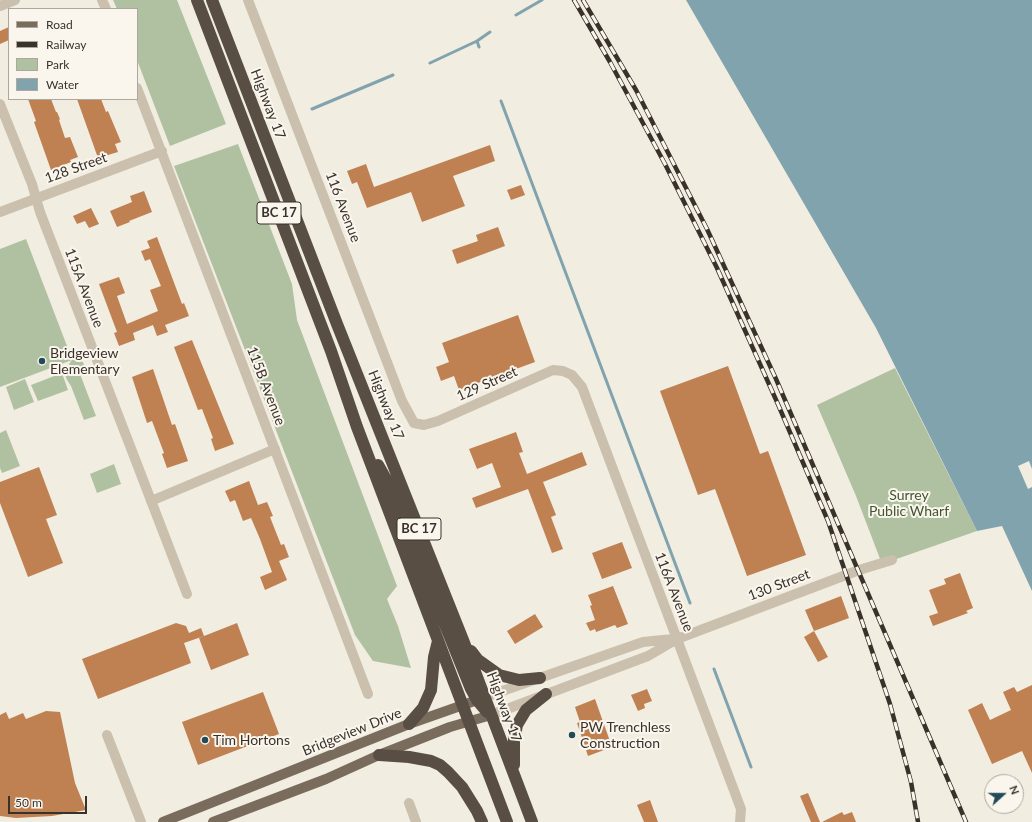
<!DOCTYPE html>
<html>
<head>
<meta charset="utf-8">
<style>
	body { margin:0 }
	#map { position:relative; width:1032px; height:822px; overflow:hidden; background:#f2ede1; font-family:Lato,sans-serif }
	canvas { display:block }
	.legend { position:absolute; left:8px; top:8px; width:130px; height:92px; box-sizing:border-box; background:#faf6ed; border:1px solid #ada89f; margin:0; padding:5px 7px; list-style:none; font-size:12px; color:#39322b }
	.legend li { display:flex; align-items:center; gap:8px; height:20px }
	.legend b { width:20px; border:1px solid #ada89f }
	.north { position:absolute; left:984px; top:774px; width:40px; height:40px; box-sizing:border-box; background:#faf6ed; border:1px solid #ada89f; border-radius:50%; rotate:69deg; font-size:11px; font-weight:700; line-height:16px; text-align:center; color:#39322b }
	.north::after { content:''; display:block; margin:auto; width:14px; height:18px; background:#234a58; clip-path:polygon(50% 0,100% 100%,50% 72%,0 100%) }
	.scale { position:absolute; left:8px; top:796px; width:79px; height:18px; box-sizing:border-box; border:2px solid #39322b; border-top:0; padding-left:5px; font-size:12px; line-height:14px; white-space:nowrap; color:#39322b; -webkit-text-stroke:3px #faf6ed; paint-order:stroke }
</style>
</head>
<body>
<div id="map">
<canvas width="1032" height="822"></canvas>
<ul class="legend">
<li><b style="height:5px;background:#796c5d"></b>Road</li>
<li><b style="height:5px;background:#39322b"></b>Railway</li>
<li><b style="height:11px;background:#b0c1a1"></b>Park</li>
<li><b style="height:11px;background:#81a3ae"></b>Water</li>
</ul>
<div class="north">N</div>
<div class="scale">50 m</div>
</div>
<script>
const ctx = document.querySelector('canvas').getContext('2d');
ctx.lineJoin = 'round';
function fillPath(path, color) {
  ctx.fillStyle = color;
  ctx.fill(path, 'evenodd');
}
function shape(rows) {
  const path = new Path2D();
  for (const r of rows) {
    path.moveTo(r[0], r[1]);
    for (let i = 2; i < r.length; i += 2) path.lineTo(r[i], r[i + 1]);
  }
  return path;
}
function trace(path, color, width, dash) {
  ctx.strokeStyle = color;
  ctx.lineWidth = width;
  ctx.lineCap = dash ? 'butt' : 'round';
  ctx.setLineDash(dash || []);
  ctx.stroke(path);
}
function label(font, color, halo, rows, align = 'center') {
  ctx.font = font + ' Lato,sans-serif';
  ctx.lineWidth = 4;
  ctx.setLineDash([]);
  ctx.textBaseline = 'middle';
  ctx.strokeStyle = halo;
  ctx.fillStyle = color;
  for (const [text, x, y, turn = 0] of rows) {
    ctx.save();
    ctx.translate(x, y);
    ctx.rotate((+turn || 0) * Math.PI / 180);
    ctx.textAlign = isNaN(turn) ? turn : align;
    if (halo) ctx.strokeText(text, 0, 0);
    ctx.fillText(text, 0, 0);
    ctx.restore();
  }
}
fillPath(shape([
	[113,0,177,0,226,124,170,146,137,60,137,9,117,9],
	[238,144,292,284,297,320,397,586,387,599,398,626,411,668,373,661,355,635,174,166],
	[26,239,72,359,80,359,84,364,80,374,96,416,84,420,71,386,67,380,64,372,71,370,69,364,72,360,0,387,0,249],
	[895,368,977,531,882,564,856,496,817,405],
	[62,373,68,390,38,401,31,385],
	[25,379,34,402,14,410,6,387],
	[6,430,20,466,2,473,0,468,0,433],
	[114,464,121,484,97,493,90,474]
]), '#b0c1a1');
fillPath(shape([
	[686,0,1032,0,1032,591,1002,526,977,531,876,328]
]), '#81a3ae');
fillPath(shape([
	[1029,461,1032,469,1032,487,1028,489,1018,466]
]), '#f2ede1');
trace(shape([
	[516,15,542,0],
	[479,47,477,41,490,32],
	[430,63,477,41],
	[501,101,690,603],
	[312,109,393,75],
	[714,669,751,767]
]), '#81a3ae', 3);
fillPath(shape([
	[9,27,9,40,0,44,0,31],
	[28,99,51,99,56,112,57,112,60,119,59,120,65,138,70,137,78,157,70,160,71,162,51,170,34,122,36,121],
	[77,99,101,99,106,112,108,111,121,142,115,144,118,152,98,158],
	[490,145,495,161,453,176,465,206,422,222,411,192,367,208,357,182,352,184,347,171,366,164,374,187],
	[521,185,525,195,511,200,507,190],
	[144,191,152,212,129,221,130,222,117,227,110,211,132,202,130,196],
	[91,208,99,224,89,228,85,221,77,224,73,216],
	[498,227,505,246,457,264,452,250,478,241,476,235],
	[157,237,182,304,184,303,189,316,165,325,168,332,157,336,153,325,133,333,135,340,119,346,114,333,117,332,99,284,119,277,125,293,117,296,127,324,158,311,150,290,161,286,150,259,145,261,141,251,150,248,147,241],
	[518,315,535,362,459,390,454,376,441,381,436,367,449,362,442,343],
	[192,340,234,444,215,451,211,439,213,438,202,409,198,410,174,347],
	[728,366,760,454,768,451,806,555,747,576,715,489,698,495,660,391],
	[153,369,172,425,175,424,188,461,167,468,162,454,164,453,152,421,147,423,132,377],
	[516,432,523,452,519,453,527,474,582,452,587,465,543,482,556,515,551,517,563,549,552,553,528,489,476,508,472,498,501,487,492,463,477,469,469,449],
	[39,467,57,515,46,519,63,563,28,577,0,503,0,482],
	[249,481,258,505,267,502,273,516,270,517,281,545,284,544,289,557,279,561,287,580,265,590,260,577,272,572,260,539,251,518,243,521,235,500,230,502,225,491],
	[622,542,632,568,602,579,592,553],
	[960,573,973,608,966,611,968,613,933,626,929,616,938,613,929,590,946,584,944,579],
	[613,586,628,624,617,628,615,625,596,632,595,629,590,631,586,623,595,620,590,606,592,605,588,595],
	[841,596,849,618,814,631,805,610],
	[535,614,543,627,515,644,507,631],
	[176,623,186,626,189,633,201,628,204,636,184,643,191,663,98,699,82,659],
	[237,623,249,655,211,670,199,638],
	[814,631,828,657,818,662,804,637],
	[1032,685,1032,773,1022,751,992,764,968,710,982,703,990,720,1011,710,1003,692,1014,687,1017,692],
	[647,689,652,701,644,704,645,708,638,711,631,695],
	[263,692,279,734,198,765,182,722],
	[595,699,612,747,588,756,577,723,580,722,575,707],
	[46,711,60,712,75,783,86,810,52,816,16,818,0,816,0,715,6,712,9,719,23,713,26,719],
	[808,793,820,822,811,822,800,796],
	[650,800,658,822,644,822,637,805],
	[842,812,844,815,852,812,856,822,822,822]
]), '#bf8152');
trace(shape([
	[102,0,106,9],
	[248,0,402,401,414,423,424,425,438,421,553,370,563,371,572,375,582,387,741,809,740,822],
	[0,6,15,0],
	[137,88,368,694],
	[0,104,32,184,40,212,187,594],
	[0,212,162,151],
	[151,501,275,449],
	[485,697,643,642,673,639],
	[491,715,648,656,677,639,859,570,892,560],
	[107,735,141,822],
	[409,803,416,822]
]), '#cac0ad', 10);
trace(shape([
	[163,822,409,724,483,698],
	[213,822,326,779,379,755,450,727,491,715]
]), '#796c5d', 10);
trace(shape([
	[197,0,331,351,357,427,507,822],
	[212,0,337,324,463,640,532,822],
	[378,465,387,481,471,689,477,700,487,712],
	[471,651,478,660,499,675,519,680,540,678],
	[409,724,423,708,431,690,434,657,438,641],
	[379,755,409,757,431,761,440,765,448,772,462,787,477,811,482,822],
	[514,765,514,740,517,725,526,710,546,694]
]), '#594e43', 12);
const rail = shape([
	[574,0,610,62,665,164,717,268,777,402,828,521,890,704,911,782,918,822],
	[583,0,636,90,707,229,776,379,966,822]
]);
trace(rail, '#39322b', 4.5);
trace(rail, '#faf6ed', 3, [9]);
for (const [x, y, r, color] of [
	[42,361,4,"#234a58"],
	[572,735,4,"#234a58"],
	[205,740,4,"#234a58"]
]) {
  const dot = new Path2D();
  dot.arc(x, y, r, 0, 2 * Math.PI);
  ctx.fillStyle = color;
  ctx.fill(dot);
  trace(dot, '#faf6ed', 1.5);
}
for (const [x, y, w] of [
	[279,213,44],
	[419,529,44]
]) {
  const box = new Path2D();
  box.roundRect(x - w / 2, y - 11, w, 22, 3);
  ctx.fillStyle = '#faf6ed';
  ctx.fill(box);
  trace(box, '#39322b', 1);
}
label('bold 13px', '#39322b', null, [
	["BC 17",279,213],
	["BC 17",419,529]
]);
label('14px', '#39322b', '#faf6ed', [
	["Highway 17",268,104,69],
	["128 Street",76,168,-20],
	["116 Avenue",343,207,69],
	["115A Avenue",84,288,69],
	["129 Street",487,384,-24],
	["115B Avenue",266,386,69],
	["Highway 17",386,405,68],
	["130 Street",779,585,-21],
	["116A Avenue",674,592,69],
	["Highway 17",504,707,69],
	["Bridgeview Drive",352,732,-22]
]);
label('14px', '#39322b', '#faf6ed', [
	["Bridgeview",50,353],
	["Elementary",50,369],
	["PW Trenchless",580,727],
	["Construction",580,743],
	["Tim Hortons",213,740]
], 'left');
label('14px', '#415630', '#faf6ed', [
	["Surrey",909,495],
	["Public Wharf",909,511]
]);
</script>
</body>
</html>
